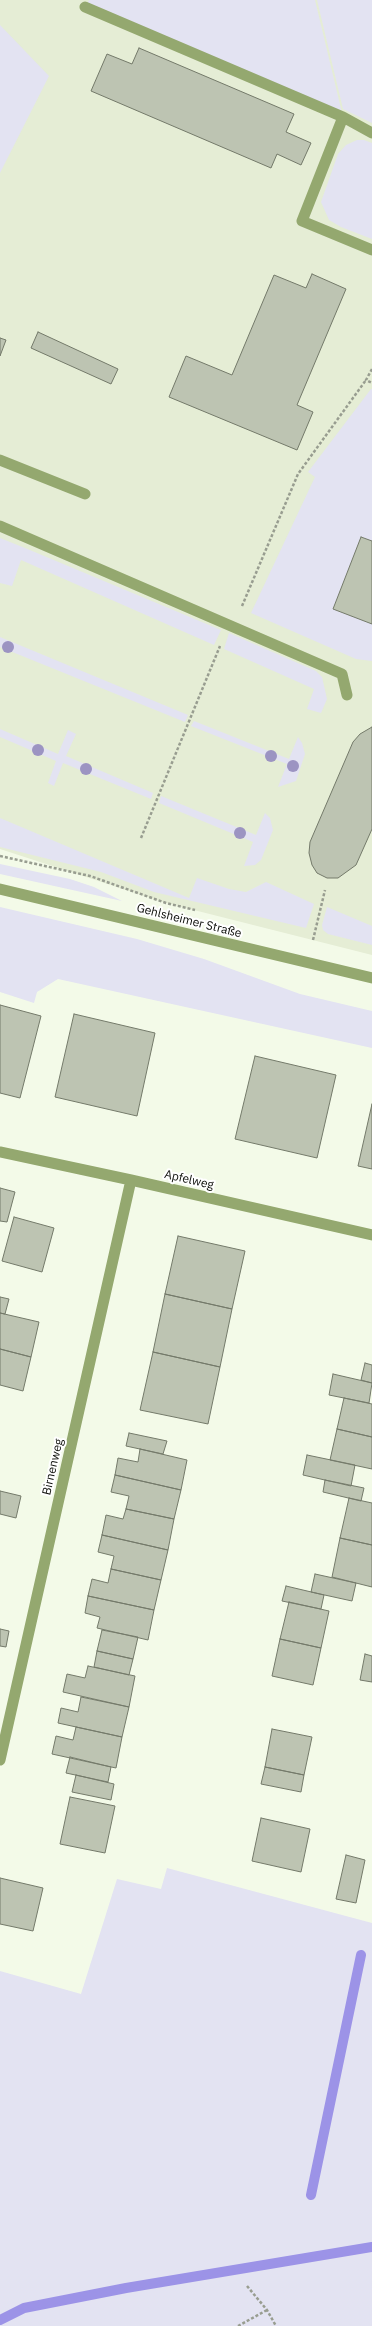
<!DOCTYPE html>
<html>
<head>
<meta charset="utf-8">
<style>
	body { margin:0 }
	canvas { display:block; background:#f3fae8 }
</style>
</head>
<body>
<canvas width="372" height="2326"></canvas>
<script>
const ctx = document.querySelector('canvas').getContext('2d');
ctx.lineJoin = 'round';
function fillPath(path, color) {
  ctx.fillStyle = color;
  ctx.fill(path, 'evenodd');
}
function shape(rows) {
  const path = new Path2D();
  for (const r of rows) {
    path.moveTo(r[0], r[1]);
    for (let i = 2; i < r.length; i += 2) path.lineTo(r[i], r[i + 1]);
  }
  return path;
}
function trace(path, color, width, dash) {
  ctx.strokeStyle = color;
  ctx.lineWidth = width;
  ctx.lineCap = dash ? 'butt' : 'round';
  ctx.setLineDash(dash || []);
  ctx.stroke(path);
}
function label(font, color, halo, rows, align = 'center') {
  ctx.font = font + ' "IBM Plex Sans",sans-serif';
  ctx.lineWidth = 4;
  ctx.setLineDash([]);
  ctx.textBaseline = 'middle';
  ctx.strokeStyle = halo;
  ctx.fillStyle = color;
  for (const [text, x, y, turn = 0] of rows) {
    ctx.save();
    ctx.translate(x, y);
    ctx.rotate((+turn || 0) * Math.PI / 180);
    ctx.textAlign = isNaN(turn) ? turn : align;
    if (halo) ctx.strokeText(text, 0, 0);
    ctx.fillText(text, 0, 0);
    ctx.restore();
  }
}
fillPath(shape([
	[0,0,372,0,372,955,166,903,0,849]
]), '#e5edd5');
fillPath(shape([
	[89,0,315,0,343,117,85,7],
	[317,0,372,0,372,123,343,109],
	[0,25,49,76,0,173],
	[357,140,364,140,372,143,372,239,341,227,329,220,321,202,338,154,346,145],
	[371,389,372,389,372,661,356,659,251,613,315,477,308,472],
	[0,538,25,548,221,630,214,645,21,560,12,586,0,583],
	[229,633,316,671,322,677,327,699,321,713,307,709,314,689,224,649],
	[0,637,188,715,185,722,0,647],
	[194,721,289,759,298,737,302,743,305,754,296,781,278,787,287,764,191,726],
	[0,729,58,754,68,730,76,734,66,756,153,793,151,799,63,763,54,786,48,783,56,761,0,737],
	[161,796,256,835,265,813,270,818,273,830,261,860,255,865,244,866,253,842,159,803],
	[0,818,189,898,197,878,229,889,246,892,266,882,314,904,306,928,154,892,101,872,0,847],
	[0,864,70,879,94,887,122,901,0,874],
	[0,907,137,939,204,959,300,994,372,1011,372,1048,58,979,37,992,34,1003,0,992],
	[327,907,372,926,372,945,328,934,323,930,322,925],
	[167,1868,372,1923,372,2326,0,2326,0,1971,81,1994,117,1879,161,1889]
]), '#e3e3f2');
trace(shape([
	[311,2195,361,1955],
	[0,2320,24,2308,126,2288,372,2247]
]), '#9c93e7', 10);
const building = shape([
	[139,48,294,114,286,132,311,143,301,165,277,154,271,168,91,91,107,54,132,64,139,48],
	[312,274,346,289,297,405,313,412,297,450,169,397,186,356,232,375,274,275,306,288,312,274],
	[38,332,118,369,111,384,31,348,38,332],
	[0,338,6,340,0,356,0,338],
	[361,537,372,541,372,624,333,609,361,537],
	[372,727,372,829,356,865,338,878,327,878,317,873,312,865,309,853,310,842,353,742,360,734,372,727],
	[0,1005,41,1016,20,1098,0,1093,0,1005],
	[74,1014,155,1033,137,1116,55,1097,74,1014],
	[255,1056,336,1075,317,1158,235,1139,255,1056],
	[372,1104,372,1169,358,1166,372,1104],
	[0,1188,15,1192,7,1222,0,1221,0,1188],
	[14,1217,54,1228,42,1272,2,1261,14,1217],
	[178,1236,245,1251,232,1309,165,1294,178,1236],
	[165,1294,232,1309,220,1367,153,1352,165,1294],
	[0,1297,9,1299,5,1314,0,1313,0,1297],
	[0,1313,39,1322,31,1357,0,1349,0,1313],
	[0,1349,31,1357,23,1391,0,1385,0,1349],
	[153,1352,220,1367,208,1424,140,1410,153,1352],
	[365,1363,372,1365,372,1383,361,1380,365,1363],
	[333,1374,372,1383,369,1403,329,1395,333,1374],
	[344,1398,372,1404,372,1437,337,1429,344,1398],
	[337,1429,372,1437,372,1469,330,1460,337,1429],
	[129,1433,167,1441,163,1454,126,1446,129,1433],
	[140,1449,187,1460,181,1490,115,1475,118,1458,138,1462,140,1449],
	[307,1455,355,1465,351,1486,303,1475,307,1455],
	[115,1475,181,1490,174,1519,126,1509,129,1496,111,1492,115,1475],
	[325,1480,364,1488,361,1501,323,1492,325,1480],
	[0,1491,21,1496,16,1518,0,1514,0,1491],
	[349,1498,372,1503,372,1545,340,1538,349,1498],
	[126,1509,174,1519,168,1550,102,1535,106,1515,123,1519,126,1509],
	[102,1535,168,1550,161,1580,111,1569,114,1556,98,1552,102,1535],
	[340,1538,372,1545,372,1587,332,1577,340,1538],
	[111,1569,161,1580,154,1610,88,1596,92,1579,108,1583,111,1569],
	[315,1574,356,1583,352,1601,311,1592,315,1574],
	[286,1586,324,1595,321,1609,282,1601,286,1586],
	[88,1596,154,1610,148,1640,97,1628,100,1617,85,1613,88,1596],
	[289,1602,329,1611,321,1648,280,1639,289,1602],
	[0,1629,9,1631,6,1647,0,1646,0,1629],
	[102,1630,138,1637,133,1659,97,1651,102,1630],
	[280,1639,321,1648,313,1685,272,1676,280,1639],
	[97,1651,133,1659,129,1675,94,1667,97,1651],
	[365,1654,372,1656,372,1682,360,1680,365,1654],
	[88,1666,135,1676,129,1707,63,1692,67,1674,85,1678,88,1666],
	[81,1697,129,1707,122,1737,58,1723,61,1708,78,1712,81,1697],
	[76,1727,122,1737,116,1768,52,1754,56,1736,73,1740,76,1727],
	[272,1729,312,1737,304,1775,265,1767,272,1729],
	[70,1757,111,1767,108,1782,66,1773,70,1757],
	[265,1767,304,1775,301,1792,261,1784,265,1767],
	[76,1775,114,1784,111,1800,72,1792,76,1775],
	[70,1797,115,1806,105,1853,60,1844,70,1797],
	[261,1818,310,1829,301,1872,252,1861,261,1818],
	[346,1855,365,1860,356,1903,336,1899,346,1855],
	[0,1878,43,1888,33,1931,0,1924,0,1878]
]);
fillPath(building, '#bdc4b2');
trace(building, '#747a6a', 1);
trace(shape([
	[372,369,366,380,372,383],
	[242,606,298,474,366,380],
	[141,838,220,646],
	[0,856,90,876,166,903,195,910],
	[313,940,325,890],
	[247,2286,267,2310,276,2326],
	[238,2326,267,2310]
]), '#989d90', 2.5, [3, 2]);
trace(shape([
	[85,7,343,117,302,221,372,250],
	[343,117,372,133],
	[0,460,85,494],
	[0,526,342,674,347,695]
]), '#94a86f', 11);
trace(shape([
	[0,1152,131,1180,372,1235],
	[0,1760,131,1180]
]), '#94a86f', 11);
trace(shape([
	[0,889,372,978]
]), '#94a86f', 11);
ctx.fillStyle = '#9c94c2';
for (const [x, y] of [
	[8,647],
	[38,750],
	[271,756],
	[293,766],
	[86,769],
	[240,833]
]) {
  ctx.beginPath();
  ctx.arc(x, y, 6, 0, 2 * Math.PI);
  ctx.fill();
}
label('12px', '#0a0c07', '#fff', [
	["Gehlsheimer Straße",189,921,14],
	["Apfelweg",189,1180,13],
	["Birnenweg",53,1467,-77]
]);
</script>
</body>
</html>
